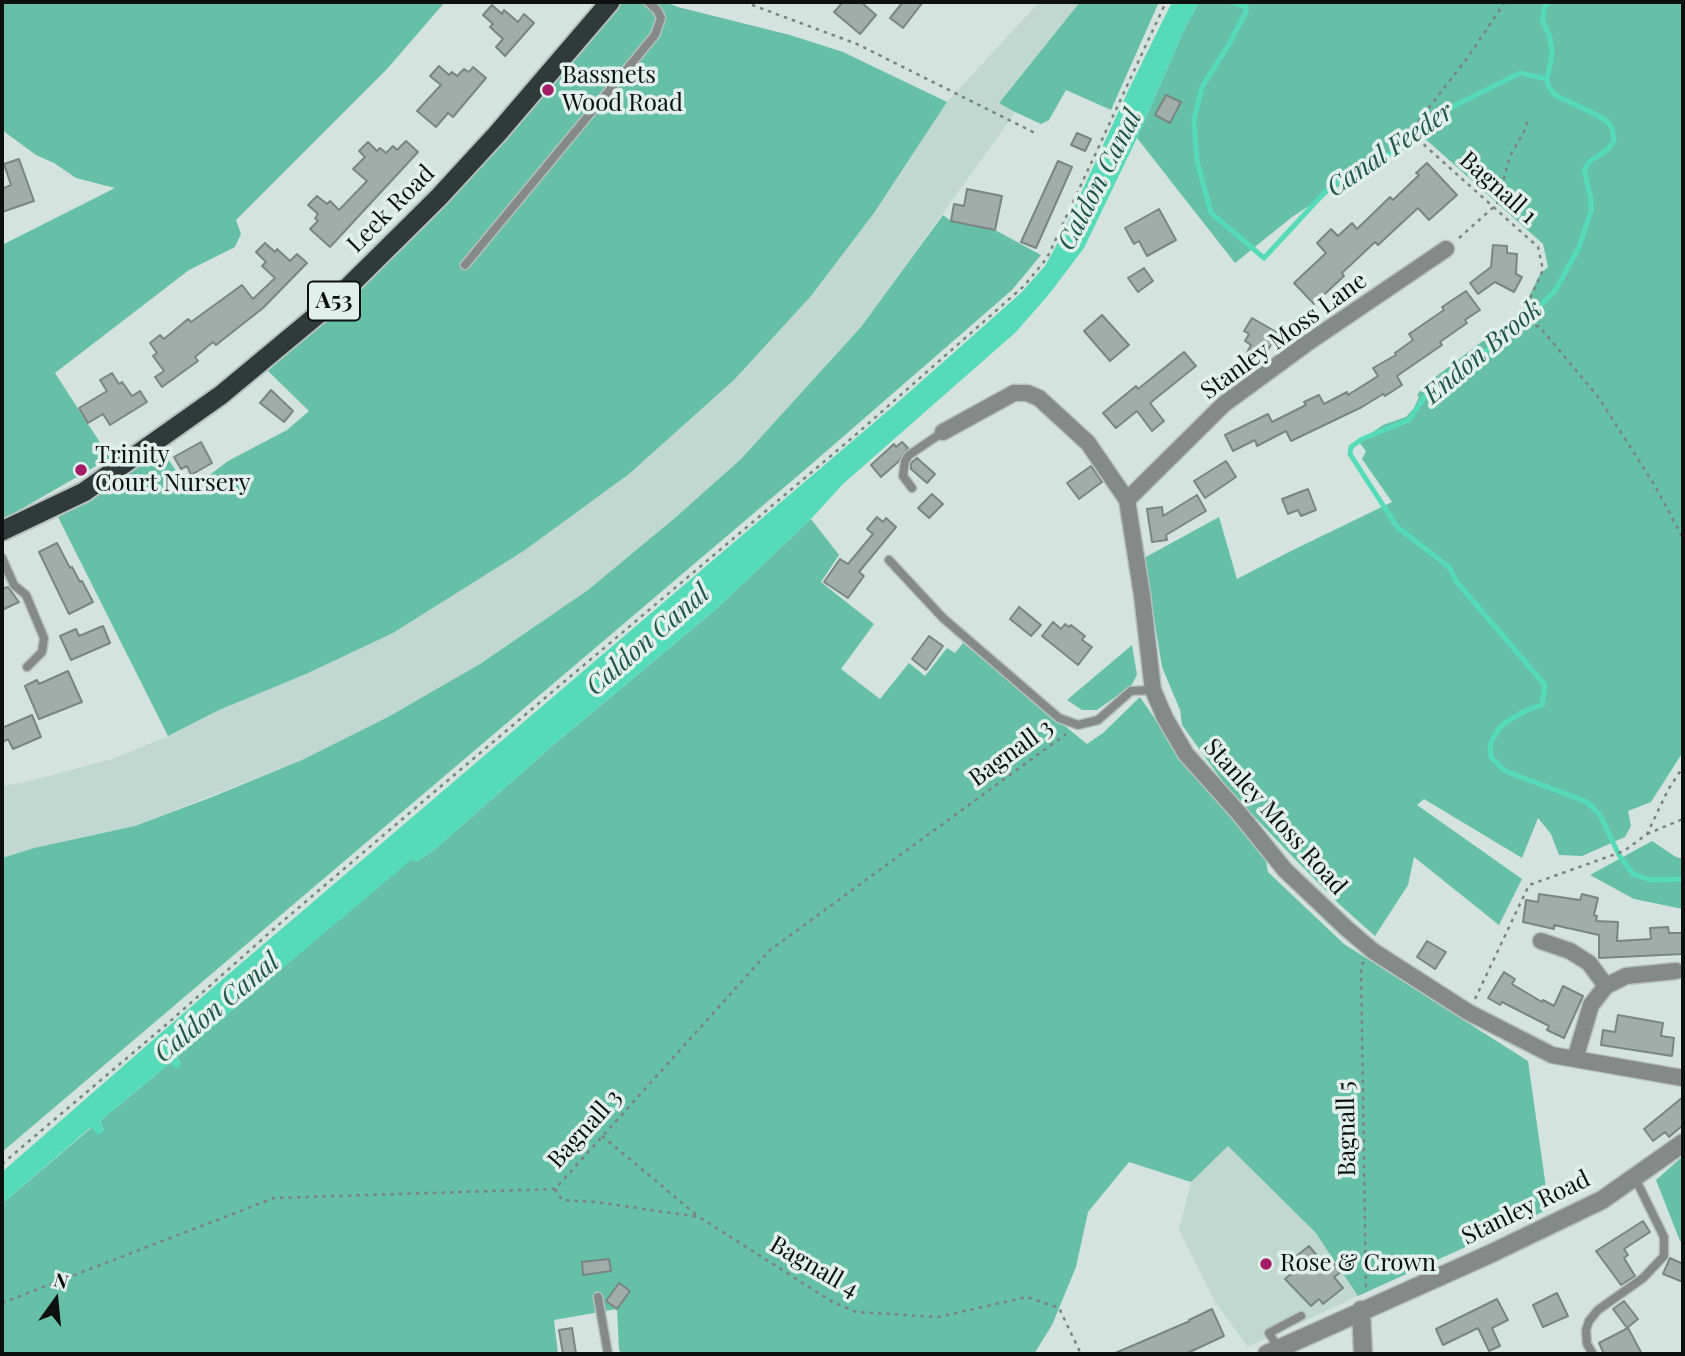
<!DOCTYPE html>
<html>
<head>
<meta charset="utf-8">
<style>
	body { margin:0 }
	#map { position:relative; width:1685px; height:1356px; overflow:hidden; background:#d5e3de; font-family:"Playfair Display",serif }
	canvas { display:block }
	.frame { position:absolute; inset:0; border:4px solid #0c100f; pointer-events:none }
	.north { position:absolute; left:21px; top:1265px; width:70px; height:70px; -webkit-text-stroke:5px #e2f0eb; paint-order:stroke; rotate:15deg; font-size:19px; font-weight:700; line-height:28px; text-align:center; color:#0c100f }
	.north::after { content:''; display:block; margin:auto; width:24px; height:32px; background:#0c100f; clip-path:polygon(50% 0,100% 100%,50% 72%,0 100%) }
</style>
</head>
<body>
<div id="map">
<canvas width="1685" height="1356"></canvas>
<div class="frame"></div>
<div class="north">N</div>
</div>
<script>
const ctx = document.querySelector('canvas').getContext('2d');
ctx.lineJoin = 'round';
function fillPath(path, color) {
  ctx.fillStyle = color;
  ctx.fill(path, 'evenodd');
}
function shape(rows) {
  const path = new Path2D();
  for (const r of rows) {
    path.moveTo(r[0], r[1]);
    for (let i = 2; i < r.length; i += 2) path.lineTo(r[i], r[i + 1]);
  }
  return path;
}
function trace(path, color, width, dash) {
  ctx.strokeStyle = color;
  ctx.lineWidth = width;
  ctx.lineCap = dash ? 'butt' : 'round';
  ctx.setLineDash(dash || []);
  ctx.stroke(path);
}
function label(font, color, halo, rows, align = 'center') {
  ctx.font = font + ' "Playfair Display",serif';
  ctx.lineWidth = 7;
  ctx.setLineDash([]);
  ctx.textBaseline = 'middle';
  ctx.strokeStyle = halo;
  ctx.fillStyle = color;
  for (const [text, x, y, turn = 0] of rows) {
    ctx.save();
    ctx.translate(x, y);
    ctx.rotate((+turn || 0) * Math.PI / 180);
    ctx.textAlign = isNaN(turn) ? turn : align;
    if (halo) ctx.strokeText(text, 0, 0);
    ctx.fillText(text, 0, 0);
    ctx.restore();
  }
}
fillPath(shape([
	[1039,2,1080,2,999,102,1015,112,1007,124,861,327,741,459,676,517,588,590,480,664,388,717,302,760,135,826,34,848,2,858,2,786,26,782,112,759,168,736,219,710,306,674,393,633,525,550,629,474,734,380,811,296,874,213,947,102],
	[1228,1145,1315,1232,1358,1296,1248,1347,1215,1302,1179,1230,1191,1182]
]), '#c1d8d0');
fillPath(shape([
	[2,2,445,2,387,69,236,220,241,234,235,247,189,270,55,373,110,458,2,520,2,245,115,188,76,178,54,163,36,155,2,130],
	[622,2,665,2,678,7,790,35,843,52,947,102,874,213,811,296,734,380,629,474,525,550,393,633,306,674,219,710,168,736,58,517,128,474,162,451,190,490,228,461,287,430,309,411,268,371,379,270,490,151],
	[1080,2,1159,2,1111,110,1066,90,1049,120,1041,124,1015,112,999,103],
	[1199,2,1683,2,1683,752,1651,802,1628,811,1631,826,1625,837,1582,856,1559,855,1551,834,1538,818,1522,858,1424,799,1417,805,1522,879,1499,925,1414,857,1408,885,1375,936,1339,904,1291,855,1228,789,1182,725,1180,710,1162,667,1144,558,1219,517,1237,579,1291,551,1392,502,1362,459,1366,451,1359,442,1383,425,1406,417,1414,408,1419,397,1417,395,1425,385,1522,311,1540,274,1548,267,1543,244,1421,135,1416,142,1394,156,1373,164,1292,217,1235,263,1137,138,1184,30],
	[943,215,951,221,995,230,1041,255,1012,290,807,468,2,1152,2,858,34,848,135,826,212,797,302,760,388,717,480,664,588,590,676,517,741,459,861,327],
	[811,519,839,555,821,582,874,624,841,669,880,699,909,663,925,676,947,648,955,653,963,643,1087,744,1103,733,1140,697,1194,776,1265,856,1268,872,1344,944,1528,1061,1549,1209,1358,1296,1315,1232,1228,1146,1191,1182,1129,1162,1088,1212,1076,1267,1052,1325,1034,1354,622,1354,619,1350,617,1309,554,1320,558,1354,2,1354,2,1204,92,1127,104,1130,100,1121,170,1063,181,1064,177,1057,411,859,418,861,434,850,558,741,715,610],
	[1132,645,1137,675,1131,686,1097,710,1082,710,1067,700],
	[1652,841,1676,857,1683,859,1683,909,1634,899,1590,875],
	[1683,1156,1683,1243,1680,1241,1656,1180]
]), '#65c0a7');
fillPath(shape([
	[1172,2,1199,2,1184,30,1137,138,1084,248,1050,293,1016,332,843,484,811,519,715,610,558,741,434,850,418,861,411,860,177,1057,181,1064,179,1067,176,1068,170,1063,100,1121,104,1130,101,1133,98,1135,91,1127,2,1204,2,1172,224,978,897,403,1021,293,1045,266,1061,237,1128,91]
]), '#56dbba');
trace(shape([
	[1231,2,1246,7,1246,12,1228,46,1202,87,1194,120,1197,161,1211,213,1264,258,1326,191,1362,163,1394,153,1436,117,1454,106,1520,73,1547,79],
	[1550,2,1545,6,1543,14,1543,22,1550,37,1552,55,1547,79,1548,86,1555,95,1591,112,1607,121,1612,128,1614,141,1607,150,1590,161,1584,170,1591,199,1591,211,1579,247,1555,291,1505,340,1458,367,1430,389,1409,420,1362,439,1351,447,1350,454,1397,527,1449,567,1456,581,1545,685,1542,705,1525,711,1505,723,1497,731,1490,745,1491,757,1505,771,1587,802,1600,815,1619,855,1633,874,1650,880,1683,879]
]), '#56dbba', 5);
const building = shape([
	[843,2,861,2,876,15,860,34,834,12,843,2],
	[903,2,923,2,903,28,890,18,903,2],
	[492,5,502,14,504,10,518,22,524,14,534,23,505,56,496,47,503,39,490,27,493,24,483,15,492,5],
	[439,66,449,75,452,72,457,76,464,69,469,72,473,67,486,78,453,117,448,113,436,127,417,111,441,85,430,76,439,66],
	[1166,95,1181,102,1170,123,1155,115,1166,95],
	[1077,133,1091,139,1085,151,1071,145,1077,133],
	[406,141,418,152,330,247,310,229,318,221,315,218,318,214,308,205,317,196,327,204,330,201,339,210,367,181,353,169,365,157,359,151,368,142,377,151,380,148,386,153,393,146,397,150,406,141],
	[19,159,34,201,2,212,2,189,11,185,4,164,19,159],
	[1058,161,1072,167,1036,248,1021,242,1058,161],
	[1427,163,1457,195,1429,220,1418,208,1378,245,1375,242,1342,273,1344,276,1314,304,1294,283,1326,253,1317,243,1331,229,1338,236,1352,223,1357,229,1390,197,1393,200,1419,175,1416,173,1427,163],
	[967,189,1002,196,995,230,951,221,954,204,964,206,967,189],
	[1159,209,1176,240,1147,256,1139,241,1134,244,1125,228,1159,209],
	[265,243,275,252,277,249,290,261,297,254,307,263,263,308,216,345,213,342,195,357,198,361,162,387,155,377,164,371,153,356,157,353,150,343,160,335,164,339,188,319,191,322,242,285,253,299,275,278,262,266,266,262,256,252,265,243],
	[1493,245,1507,246,1507,253,1517,254,1516,274,1522,277,1514,292,1495,282,1478,294,1470,283,1491,267,1493,245],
	[1144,268,1153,281,1138,292,1128,278,1144,268],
	[1466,291,1480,310,1465,320,1467,323,1440,342,1442,345,1397,376,1402,385,1385,396,1383,394,1362,407,1291,441,1286,431,1257,446,1255,440,1233,451,1225,435,1268,414,1272,422,1306,405,1304,402,1319,395,1324,404,1347,392,1348,395,1378,376,1373,368,1396,355,1395,353,1413,340,1409,334,1444,310,1442,307,1466,291],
	[1102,315,1129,345,1110,361,1084,331,1102,315],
	[1252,318,1278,333,1266,353,1263,351,1258,359,1247,353,1251,345,1245,341,1249,334,1244,331,1252,318],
	[1184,352,1196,366,1150,403,1164,421,1152,431,1137,411,1116,428,1103,413,1136,386,1138,389,1184,352],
	[112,373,119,384,122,382,132,396,140,391,147,402,110,425,103,414,88,423,79,408,107,391,100,380,112,373],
	[271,390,293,411,284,422,260,403,271,390],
	[201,442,212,463,191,475,187,466,181,469,174,457,201,442],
	[902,442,908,448,898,462,881,477,871,465,894,444,896,447,902,442],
	[917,458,935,474,927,483,911,469,911,463,917,458],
	[1226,461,1236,477,1205,498,1194,481,1226,461],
	[1091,466,1102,482,1079,499,1067,483,1091,466],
	[1308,489,1316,510,1301,516,1298,510,1288,514,1282,499,1308,489],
	[932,494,943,504,929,518,918,508,932,494],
	[1197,495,1206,511,1166,535,1167,540,1152,542,1147,509,1162,507,1163,516,1197,495],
	[877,517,883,522,886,518,896,527,859,572,864,576,848,598,824,582,840,559,848,564,873,534,867,529,877,517],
	[57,543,70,568,72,567,80,582,82,581,93,602,69,614,39,552,57,543],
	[8,587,19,602,2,610,2,589,8,587],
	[1019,607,1041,625,1031,636,1010,619,1019,607],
	[1053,622,1061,629,1065,624,1069,627,1071,625,1085,636,1082,640,1092,647,1078,665,1042,636,1053,622],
	[103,626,110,643,71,660,60,636,76,629,79,636,103,626],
	[929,636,943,646,926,670,912,659,929,636],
	[68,671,82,702,39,719,25,686,37,680,39,684,68,671],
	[32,715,41,737,13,749,8,739,2,743,2,728,32,715],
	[1539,894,1580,900,1582,894,1598,898,1594,915,1597,916,1596,921,1618,922,1617,941,1651,939,1650,928,1668,927,1669,933,1683,933,1683,954,1599,958,1599,935,1554,925,1554,929,1523,922,1526,900,1538,902,1539,894],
	[1427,941,1446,952,1435,969,1417,957,1427,941],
	[1504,972,1515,979,1512,984,1542,1002,1543,1000,1554,1006,1563,986,1583,996,1564,1038,1547,1030,1549,1026,1502,1002,1500,1005,1488,998,1504,972],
	[1618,1015,1663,1023,1661,1036,1674,1038,1672,1056,1601,1045,1603,1030,1615,1032,1618,1015],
	[1683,1097,1683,1125,1669,1137,1665,1132,1653,1141,1644,1129,1683,1097],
	[1643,1221,1650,1232,1624,1249,1628,1255,1624,1258,1635,1276,1621,1285,1596,1251,1643,1221],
	[1309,1246,1323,1263,1329,1258,1341,1272,1334,1277,1343,1288,1323,1304,1319,1299,1311,1306,1285,1279,1301,1266,1294,1258,1309,1246],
	[1670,1258,1683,1264,1683,1282,1663,1274,1670,1258],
	[609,1259,611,1271,583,1275,582,1262,609,1259],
	[619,1283,630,1291,617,1309,606,1301,619,1283],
	[1557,1293,1568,1316,1543,1327,1533,1305,1557,1293],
	[1497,1299,1508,1320,1492,1328,1500,1346,1489,1351,1478,1328,1443,1345,1436,1329,1497,1299],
	[1624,1301,1638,1319,1627,1328,1613,1309,1624,1301],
	[1212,1309,1224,1336,1194,1350,1185,1354,1113,1354,1190,1321,1189,1320,1212,1309],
	[572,1328,576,1354,563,1354,559,1330,572,1328],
	[1628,1328,1642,1354,1604,1354,1599,1343,1628,1328]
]);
fillPath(building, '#a0ada9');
trace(building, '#798682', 2);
const service = shape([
	[465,265,655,35,661,18,657,10,648,2],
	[912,488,903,476,905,461,909,455,943,432],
	[2,558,14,585,26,595,44,638,42,652,27,667],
	[889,560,943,618,1059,718,1078,725,1098,720,1131,691,1153,690],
	[598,1297,608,1354],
	[1279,1349,1269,1333,1301,1316],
	[1593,1354,1587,1344,1586,1330,1589,1321,1598,1310,1643,1278,1664,1256,1664,1237,1635,1178]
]);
const minor = shape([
	[943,432,1014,393,1027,393,1039,398,1088,443,1127,500,1142,595,1153,690,1165,718,1186,754,1238,812,1285,870,1346,928,1373,951,1468,1012,1552,1055,1683,1078],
	[1127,500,1224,404,1306,344,1446,249],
	[1541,941,1570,951,1589,963,1606,986],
	[1575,1059,1591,1005,1606,986,1626,976,1676,971]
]);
const tertiary = shape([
	[1361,1310,1363,1354],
	[1267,1354,1490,1254,1602,1200,1683,1143]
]);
const trunk = shape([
	[2,531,84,492,221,395,334,301,439,197,497,134,610,2]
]);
trace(service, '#b5c1bd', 11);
trace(minor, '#b5c1bd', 19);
trace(tertiary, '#b5c1bd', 21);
trace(trunk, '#b5c1bd', 23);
trace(shape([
	[744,2,857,44,1037,134],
	[1505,2,1468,57,1411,131,1412,134,1538,247,1543,270,1522,316,1531,327,1539,326,1599,398,1655,486,1683,538],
	[1459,238,1497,204,1510,156,1526,128,1527,120],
	[1647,834,1683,819],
	[1364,962,1361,965,1366,1290],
	[1475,999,1529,885,1624,851,1647,834,1668,790,1683,767],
	[602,1136,699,1217],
	[2,1164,167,1024,276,927,427,798,852,438,1024,286,1047,258,1166,2],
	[555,1189,562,1200,596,1202,699,1217,831,1301,856,1312,938,1317,1027,1297,1059,1308,1081,1354],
	[2,1303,274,1198,555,1189,770,950,1066,734]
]), '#7a8380', 2.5, [3.5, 5]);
trace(service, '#858a88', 8);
trace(minor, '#858a88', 16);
trace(tertiary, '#858a88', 18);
trace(trunk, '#303a38', 19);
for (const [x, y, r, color] of [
	[548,90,7,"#a41c66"],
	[81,470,7,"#a41c66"],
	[1266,1264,7,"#a41c66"]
]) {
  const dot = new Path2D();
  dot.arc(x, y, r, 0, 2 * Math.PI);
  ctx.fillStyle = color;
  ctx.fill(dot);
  trace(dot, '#e2f0eb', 2.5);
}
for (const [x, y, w] of [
	[334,301,52]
]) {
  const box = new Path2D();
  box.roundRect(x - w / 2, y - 19.5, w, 39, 5);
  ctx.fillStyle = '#e2f0eb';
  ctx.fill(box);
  trace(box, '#0c100f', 2);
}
label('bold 23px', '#0c100f', null, [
	["A53",334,301]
]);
label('24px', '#0c100f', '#e2f0eb', [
	["Bassnets",562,76],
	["Wood Road",562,104],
	["Trinity",95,456],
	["Court Nursery",95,484],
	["Rose & Crown",1280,1264]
], 'left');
label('24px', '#0c100f', '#e2f0eb', [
	["Bagnall 1",1498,188,42],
	["Leek Road",391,209,-45],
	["Stanley Moss Lane",1284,336,-36],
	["Bagnall 3",1011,753,-36],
	["Stanley Moss Road",1275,817,48],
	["Bagnall 3",585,1129,-48],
	["Bagnall 5",1347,1129,-91],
	["Stanley Road",1526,1208,-26],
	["Bagnall 4",814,1267,30]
]);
label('italic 26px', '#205749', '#e2f0eb', [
	["Canal Feeder",1390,150,-34],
	["Caldon Canal",1100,180,-63],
	["Endon Brook",1483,352,-40],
	["Caldon Canal",648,640,-41],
	["Caldon Canal",217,1008,-40]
]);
</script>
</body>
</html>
